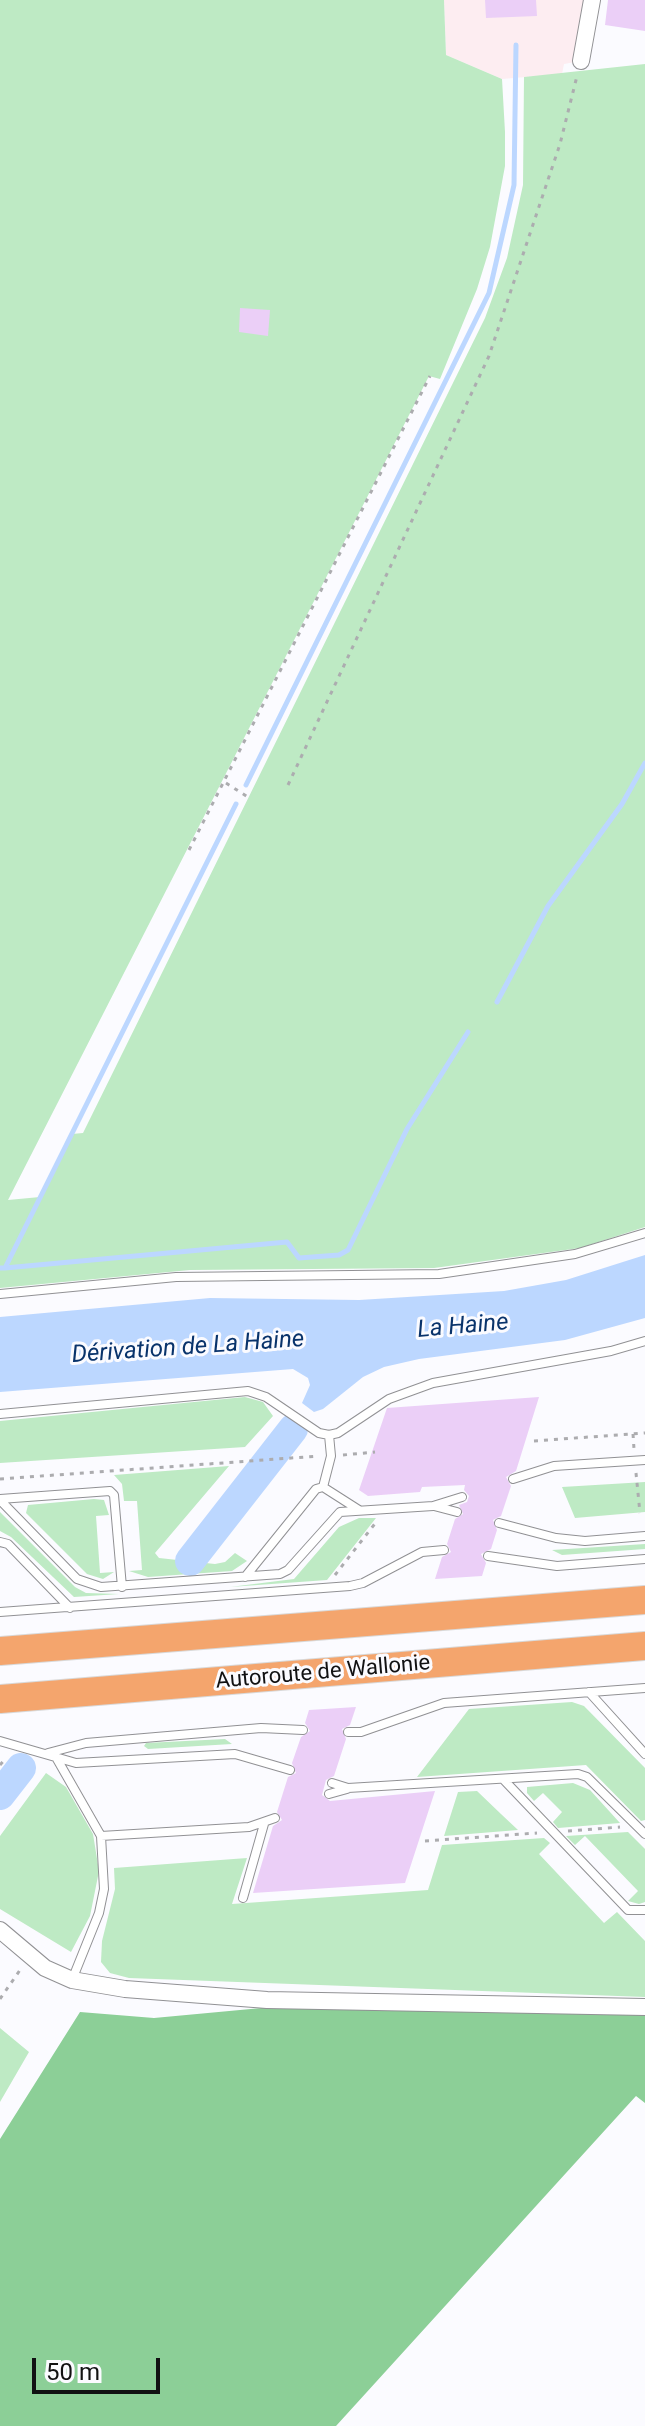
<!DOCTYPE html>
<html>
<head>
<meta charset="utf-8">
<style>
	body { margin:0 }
	#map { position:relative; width:645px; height:2426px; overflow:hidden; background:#fbfbff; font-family:Roboto,sans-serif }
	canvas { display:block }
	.scale { position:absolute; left:32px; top:2358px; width:128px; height:36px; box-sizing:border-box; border:4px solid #111112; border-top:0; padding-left:10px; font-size:24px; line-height:28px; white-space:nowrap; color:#111112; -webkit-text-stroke:6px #fbfbff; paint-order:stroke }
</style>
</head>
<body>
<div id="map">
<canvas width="645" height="2426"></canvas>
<div class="scale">50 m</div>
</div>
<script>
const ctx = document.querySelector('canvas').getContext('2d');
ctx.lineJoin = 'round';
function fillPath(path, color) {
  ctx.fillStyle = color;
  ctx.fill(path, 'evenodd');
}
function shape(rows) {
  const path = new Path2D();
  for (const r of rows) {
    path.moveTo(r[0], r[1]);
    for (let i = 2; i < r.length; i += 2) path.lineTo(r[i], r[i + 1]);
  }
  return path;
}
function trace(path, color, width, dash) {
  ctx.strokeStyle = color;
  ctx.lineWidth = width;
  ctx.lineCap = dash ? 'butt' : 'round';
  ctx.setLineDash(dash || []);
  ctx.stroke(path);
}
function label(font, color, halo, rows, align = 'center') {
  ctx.font = font + ' Roboto,sans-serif';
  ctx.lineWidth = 6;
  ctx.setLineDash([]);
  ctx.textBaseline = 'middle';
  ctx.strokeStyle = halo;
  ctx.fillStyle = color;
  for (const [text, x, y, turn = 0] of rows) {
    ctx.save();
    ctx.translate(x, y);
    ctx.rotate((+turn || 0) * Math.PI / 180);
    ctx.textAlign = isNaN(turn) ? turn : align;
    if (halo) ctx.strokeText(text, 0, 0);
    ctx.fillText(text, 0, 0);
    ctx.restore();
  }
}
fillPath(shape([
	[444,0,592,0,581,61,564,64,562,74,502,79,446,55]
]), '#fdedf1');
fillPath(shape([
	[0,0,444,0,446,55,502,79,505,132,505,166,490,247,477,289,440,379,429,376,8,1200,40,1197,72,1134,83,1133,485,318,507,258,523,185,524,77,645,64,645,1227,580,1248,434,1268,190,1270,0,1288],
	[245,1397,263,1402,273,1416,245,1447,0,1463,0,1421],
	[229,1466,155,1553,159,1558,215,1564,225,1562,235,1553,247,1561,232,1571,148,1577,129,1571,142,1570,137,1501,124,1501,122,1484,114,1475],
	[645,1482,645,1512,575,1518,562,1487],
	[94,1499,104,1500,109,1515,96,1516,100,1573,114,1572,103,1579,87,1574,26,1513,28,1505],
	[0,1512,75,1587,86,1593,119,1594,74,1597,11,1537,0,1531],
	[359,1518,376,1518,327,1580,230,1587,294,1579,339,1527],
	[645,1544,645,1549,562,1555,552,1550],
	[572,1702,584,1706,645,1768,645,1820,641,1821,586,1765,417,1777,469,1709],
	[225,1739,232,1744,148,1749,144,1746,146,1743],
	[46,1773,66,1787,93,1834,99,1871,90,1916,71,1952,0,1909,0,1836],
	[573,1783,590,1790,620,1823,558,1828,553,1822,562,1812,543,1793,534,1801,527,1793,527,1787],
	[477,1791,501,1814,518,1830,444,1836,458,1792],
	[628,1832,645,1849,645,1902,639,1904,628,1901,638,1891,585,1836,575,1845,566,1836],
	[544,1838,550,1843,539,1854,604,1923,617,1912,645,1941,645,1997,129,1978,110,1973,101,1962,102,1941,115,1889,114,1868,247,1858,232,1904,428,1890,442,1845],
	[0,2028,29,2052,0,2102]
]), '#beeac4');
fillPath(shape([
	[283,2006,645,2014,645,2103,636,2096,336,2426,0,2426,0,2139,80,2012,154,2018]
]), '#8ccf97');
fillPath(shape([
	[645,1255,645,1318,565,1340,419,1359,384,1367,363,1377,323,1409,314,1412,302,1403,310,1385,308,1378,293,1369,0,1392,0,1317,210,1298,359,1300,504,1291,566,1280]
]), '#bcd7ff');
trace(shape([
	[246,785,489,293,514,185,516,45],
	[497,1002,548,906,622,804,645,763],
	[0,1268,5,1268,236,804],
	[5,1268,287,1242,299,1258,339,1255,348,1250,407,1129,468,1032]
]), '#bcd7ff', 5);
trace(shape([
	[190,1561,293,1429],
	[0,1795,21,1768]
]), '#bcd7ff', 30);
fillPath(shape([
	[485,0,536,0,537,16,486,18],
	[608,0,645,0,645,31,605,25],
	[240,308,270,310,268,336,239,332],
	[539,1397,516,1471,506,1477,511,1486,501,1516,493,1520,497,1530,491,1549,481,1554,486,1563,482,1576,435,1579,442,1557,451,1552,447,1544,455,1519,463,1514,459,1505,467,1502,469,1496,464,1490,465,1485,422,1487,420,1492,368,1496,359,1490,387,1408],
	[356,1707,350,1725,342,1729,346,1739,334,1776,326,1780,322,1795,330,1801,435,1791,405,1883,253,1893,273,1826,282,1820,277,1812,288,1777,296,1773,292,1763,301,1737,310,1731,305,1723,309,1710]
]), '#ebcff7');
const service = shape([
	[0,1294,176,1277,439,1274,575,1254,645,1233],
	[0,1414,248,1391,266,1397,319,1433,329,1435,338,1433,389,1399,433,1383,611,1351,645,1341],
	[513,1479,554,1466,645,1460],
	[323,1487,331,1456,329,1435],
	[0,1499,110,1491,114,1495,122,1587],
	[0,1500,77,1579,101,1587,280,1574,288,1570,340,1512,433,1506,462,1497],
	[434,1506,457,1512],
	[499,1523,556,1538,585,1541,645,1536],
	[0,1542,8,1544,70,1608],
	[488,1556,557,1566,645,1559],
	[245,1577,316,1489,323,1487,359,1510],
	[0,1612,350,1586,363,1583,422,1552,444,1550],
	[589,1692,645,1754],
	[348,1732,361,1732,444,1703,645,1688],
	[0,1741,76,1763,235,1754,290,1770],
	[48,1753,86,1743,261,1728,303,1730],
	[57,1759,101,1836,249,1827,275,1818],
	[503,1779,628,1910,645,1910],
	[332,1783,348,1788,578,1774,587,1777,645,1834],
	[329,1794,347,1789],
	[243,1898,264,1824],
	[72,1980,99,1913,104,1889,101,1836]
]);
const minor = shape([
	[581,61,592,0],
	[0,1930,45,1968,72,1980,125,1989,267,2000,645,2007]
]);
const motorway = shape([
	[0,1651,645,1600],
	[0,1699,645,1646]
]);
trace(service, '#919194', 10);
trace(minor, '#919194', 18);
trace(motorway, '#d9d9d9', 30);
trace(shape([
	[226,783,251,799],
	[288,785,489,356,560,144,577,76],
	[189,850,430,376],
	[633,1434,634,1449],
	[534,1441,645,1433],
	[343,1455,375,1452],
	[636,1473,640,1513],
	[0,1479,319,1456],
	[335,1575,377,1521],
	[0,1765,6,1758],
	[568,1831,620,1827],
	[425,1841,537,1833],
	[0,1999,20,1970]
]), '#acacaf', 3, [4, 6]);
trace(service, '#fff', 8);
trace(minor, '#fff', 16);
trace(motorway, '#f4a56d', 28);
label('22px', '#111112', '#fbfbff', [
	["Autoroute de Wallonie",323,1673,-5]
]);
label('italic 24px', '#09336b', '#fbfbff', [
	["La Haine",463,1327,-5],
	["Dérivation de La Haine",188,1348,-4]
]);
</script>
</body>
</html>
